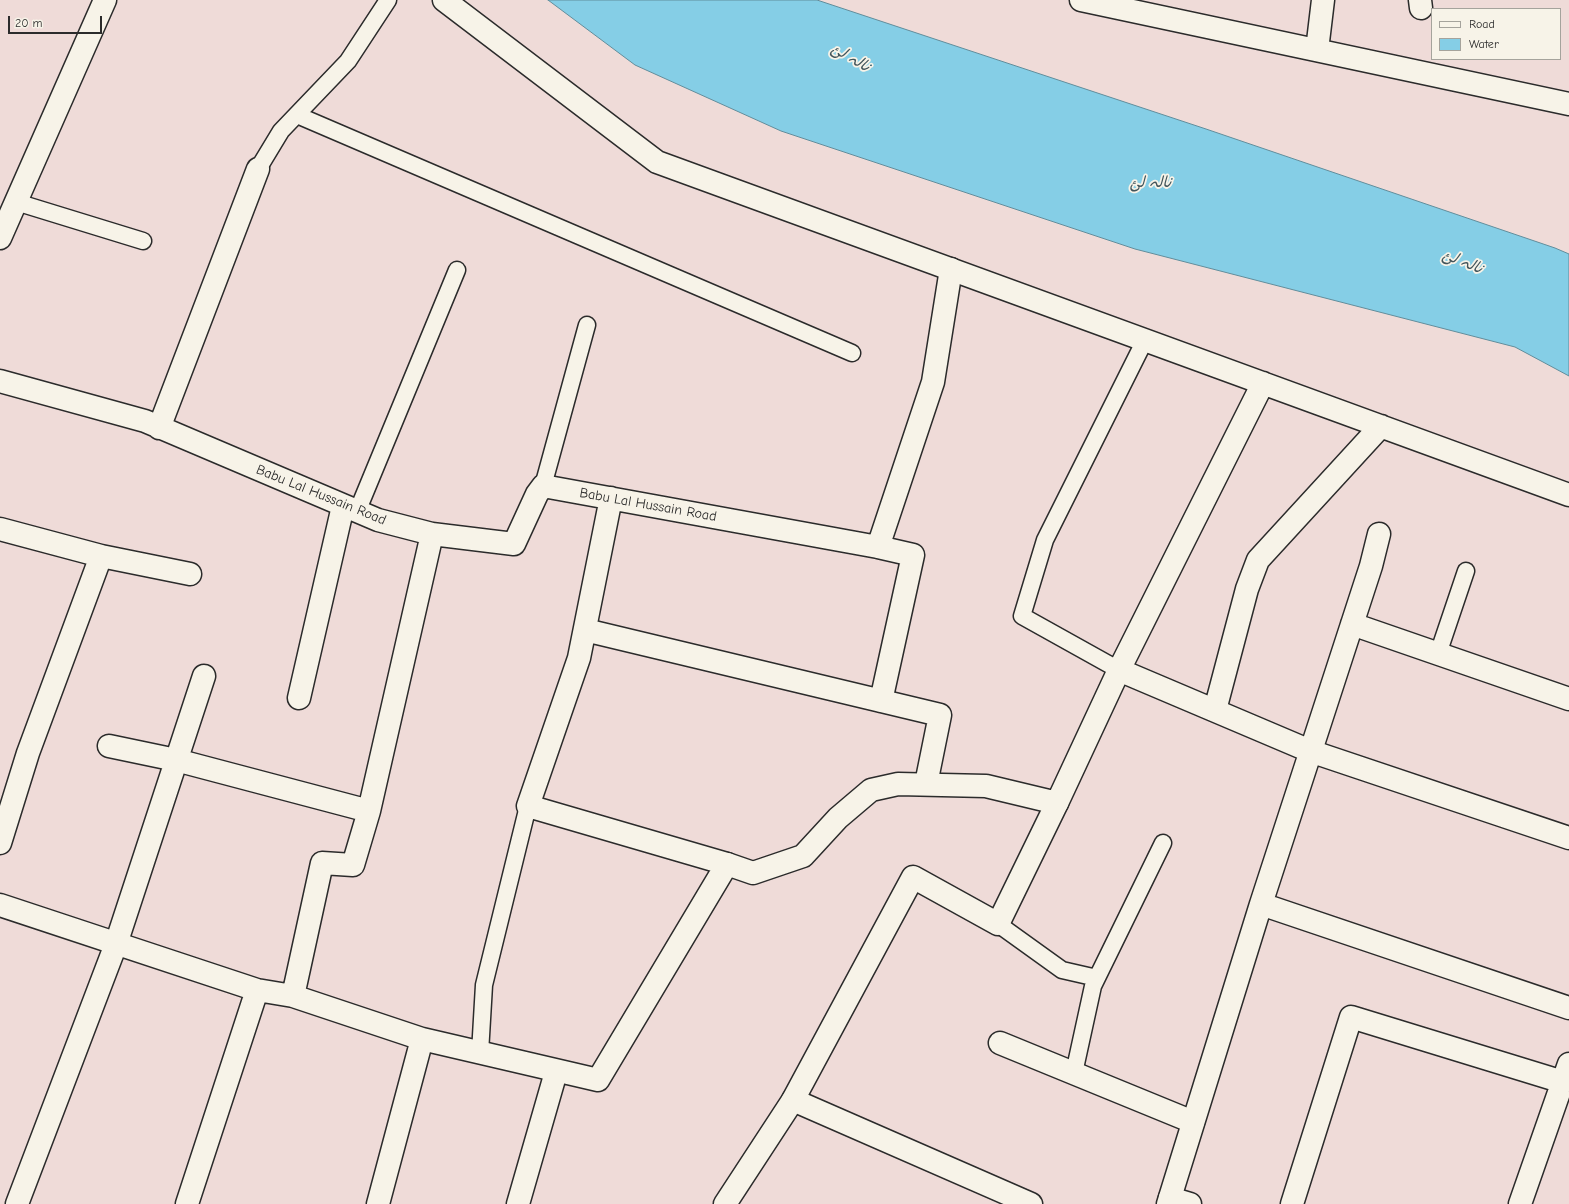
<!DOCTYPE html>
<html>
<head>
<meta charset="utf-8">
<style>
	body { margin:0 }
	#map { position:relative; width:1569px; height:1204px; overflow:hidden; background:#efdbd8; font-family:"Comic Neue",sans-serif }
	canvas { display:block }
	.legend { position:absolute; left:1431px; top:8px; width:130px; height:52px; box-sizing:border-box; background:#f7f3e8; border:1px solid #a5a39c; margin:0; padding:5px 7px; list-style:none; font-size:12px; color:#2b2b2b }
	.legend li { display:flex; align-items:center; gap:8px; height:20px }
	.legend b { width:20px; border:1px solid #a5a39c }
	.scale { position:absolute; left:8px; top:16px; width:94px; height:18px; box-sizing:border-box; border:2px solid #2b2b2b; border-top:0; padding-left:5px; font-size:12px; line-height:14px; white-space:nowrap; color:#2b2b2b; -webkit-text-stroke:3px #f7f3e8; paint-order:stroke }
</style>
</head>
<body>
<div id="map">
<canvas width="1569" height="1204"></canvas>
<ul class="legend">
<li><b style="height:5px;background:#f7f3e8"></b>Road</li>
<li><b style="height:11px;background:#85cee6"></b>Water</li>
</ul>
<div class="scale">20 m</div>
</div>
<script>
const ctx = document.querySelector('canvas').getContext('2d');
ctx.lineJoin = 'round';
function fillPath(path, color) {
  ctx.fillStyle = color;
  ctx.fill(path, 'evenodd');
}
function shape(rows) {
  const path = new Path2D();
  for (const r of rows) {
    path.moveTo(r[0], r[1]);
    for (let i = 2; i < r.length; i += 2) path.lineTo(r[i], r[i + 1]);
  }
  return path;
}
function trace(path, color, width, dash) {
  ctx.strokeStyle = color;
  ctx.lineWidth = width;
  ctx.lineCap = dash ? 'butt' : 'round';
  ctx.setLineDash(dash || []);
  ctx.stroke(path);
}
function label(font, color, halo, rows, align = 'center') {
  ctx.font = font + ' "Comic Neue","Playpen Sans Arabic",sans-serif';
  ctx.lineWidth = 3.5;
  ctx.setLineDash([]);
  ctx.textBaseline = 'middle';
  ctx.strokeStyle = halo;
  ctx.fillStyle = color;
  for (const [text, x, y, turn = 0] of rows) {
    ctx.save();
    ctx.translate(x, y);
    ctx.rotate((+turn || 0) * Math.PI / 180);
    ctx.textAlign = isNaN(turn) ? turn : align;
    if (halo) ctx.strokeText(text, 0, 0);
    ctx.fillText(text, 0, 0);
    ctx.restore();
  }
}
const water = shape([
	[548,0,817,0,1206,129,1555,248,1569,254,1569,376,1515,347,1135,249,781,131,635,65,548,0]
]);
fillPath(water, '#85cee6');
trace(water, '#618d9b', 1);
const service = shape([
	[297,115,852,353],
	[258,169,281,131,348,61,388,0],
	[16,202,143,241],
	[543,486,587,325],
	[357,512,457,270],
	[1438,654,1466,571],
	[1119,670,1022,616,1045,540,1145,340],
	[998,924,1062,970,1097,978],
	[480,1053,484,985,528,806],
	[1074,1073,1093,986,1163,843]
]);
const minor = shape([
	[1081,0,1569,104],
	[1420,0,1421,8],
	[1317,50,1323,0],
	[0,238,105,0],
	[0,381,145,421,378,520,432,534,514,544,537,494,543,486,878,547,913,555,881,701],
	[159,428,258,169],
	[0,529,101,556,28,753,0,843],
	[878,547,933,382,951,269],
	[101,556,190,574],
	[585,630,940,715,926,784],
	[299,698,343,506],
	[109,746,176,760,369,811],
	[0,905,257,990,293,996,422,1039,598,1080,727,864,528,806,579,658,611,498],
	[293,996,322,863,353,865,369,811,432,534],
	[1000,1043,1193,1122],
	[1170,1198,1190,1204],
	[17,1204,116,944,204,676],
	[187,1204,257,990],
	[378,1204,422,1039],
	[518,1204,556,1072],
	[725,1204,793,1100,913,877,998,924,1057,803]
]);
const tertiary = shape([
	[444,0,657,162,1569,495],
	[1352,624,1569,699],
	[1119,670,1263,383],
	[1215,710,1247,589,1258,560,1381,426],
	[727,864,753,873,803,856,838,818,871,790,898,784,986,786,1057,803,1119,670,1310,751,1569,838],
	[1261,904,1371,566,1379,534],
	[793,1100,1031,1204],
	[1168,1204,1261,904,1569,1008],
	[1292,1204,1351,1017,1563,1082],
	[1520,1204,1569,1064]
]);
trace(service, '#2b2b2b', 19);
trace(minor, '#2b2b2b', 25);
trace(tertiary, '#2b2b2b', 25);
trace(service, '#f7f3e8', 16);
trace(minor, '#f7f3e8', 22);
trace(tertiary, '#f7f3e8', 22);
label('14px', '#2b2b2b', '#f7f3e8', [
	["Babu Lal Hussain Road",321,495,22],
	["Babu Lal Hussain Road",648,505,10]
]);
label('italic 15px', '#42545a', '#f7f3e8', [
	["نالہ لئ",851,58,30],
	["نالہ لئ",1151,183],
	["نالہ لئ",1463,262,22]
]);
</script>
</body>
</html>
